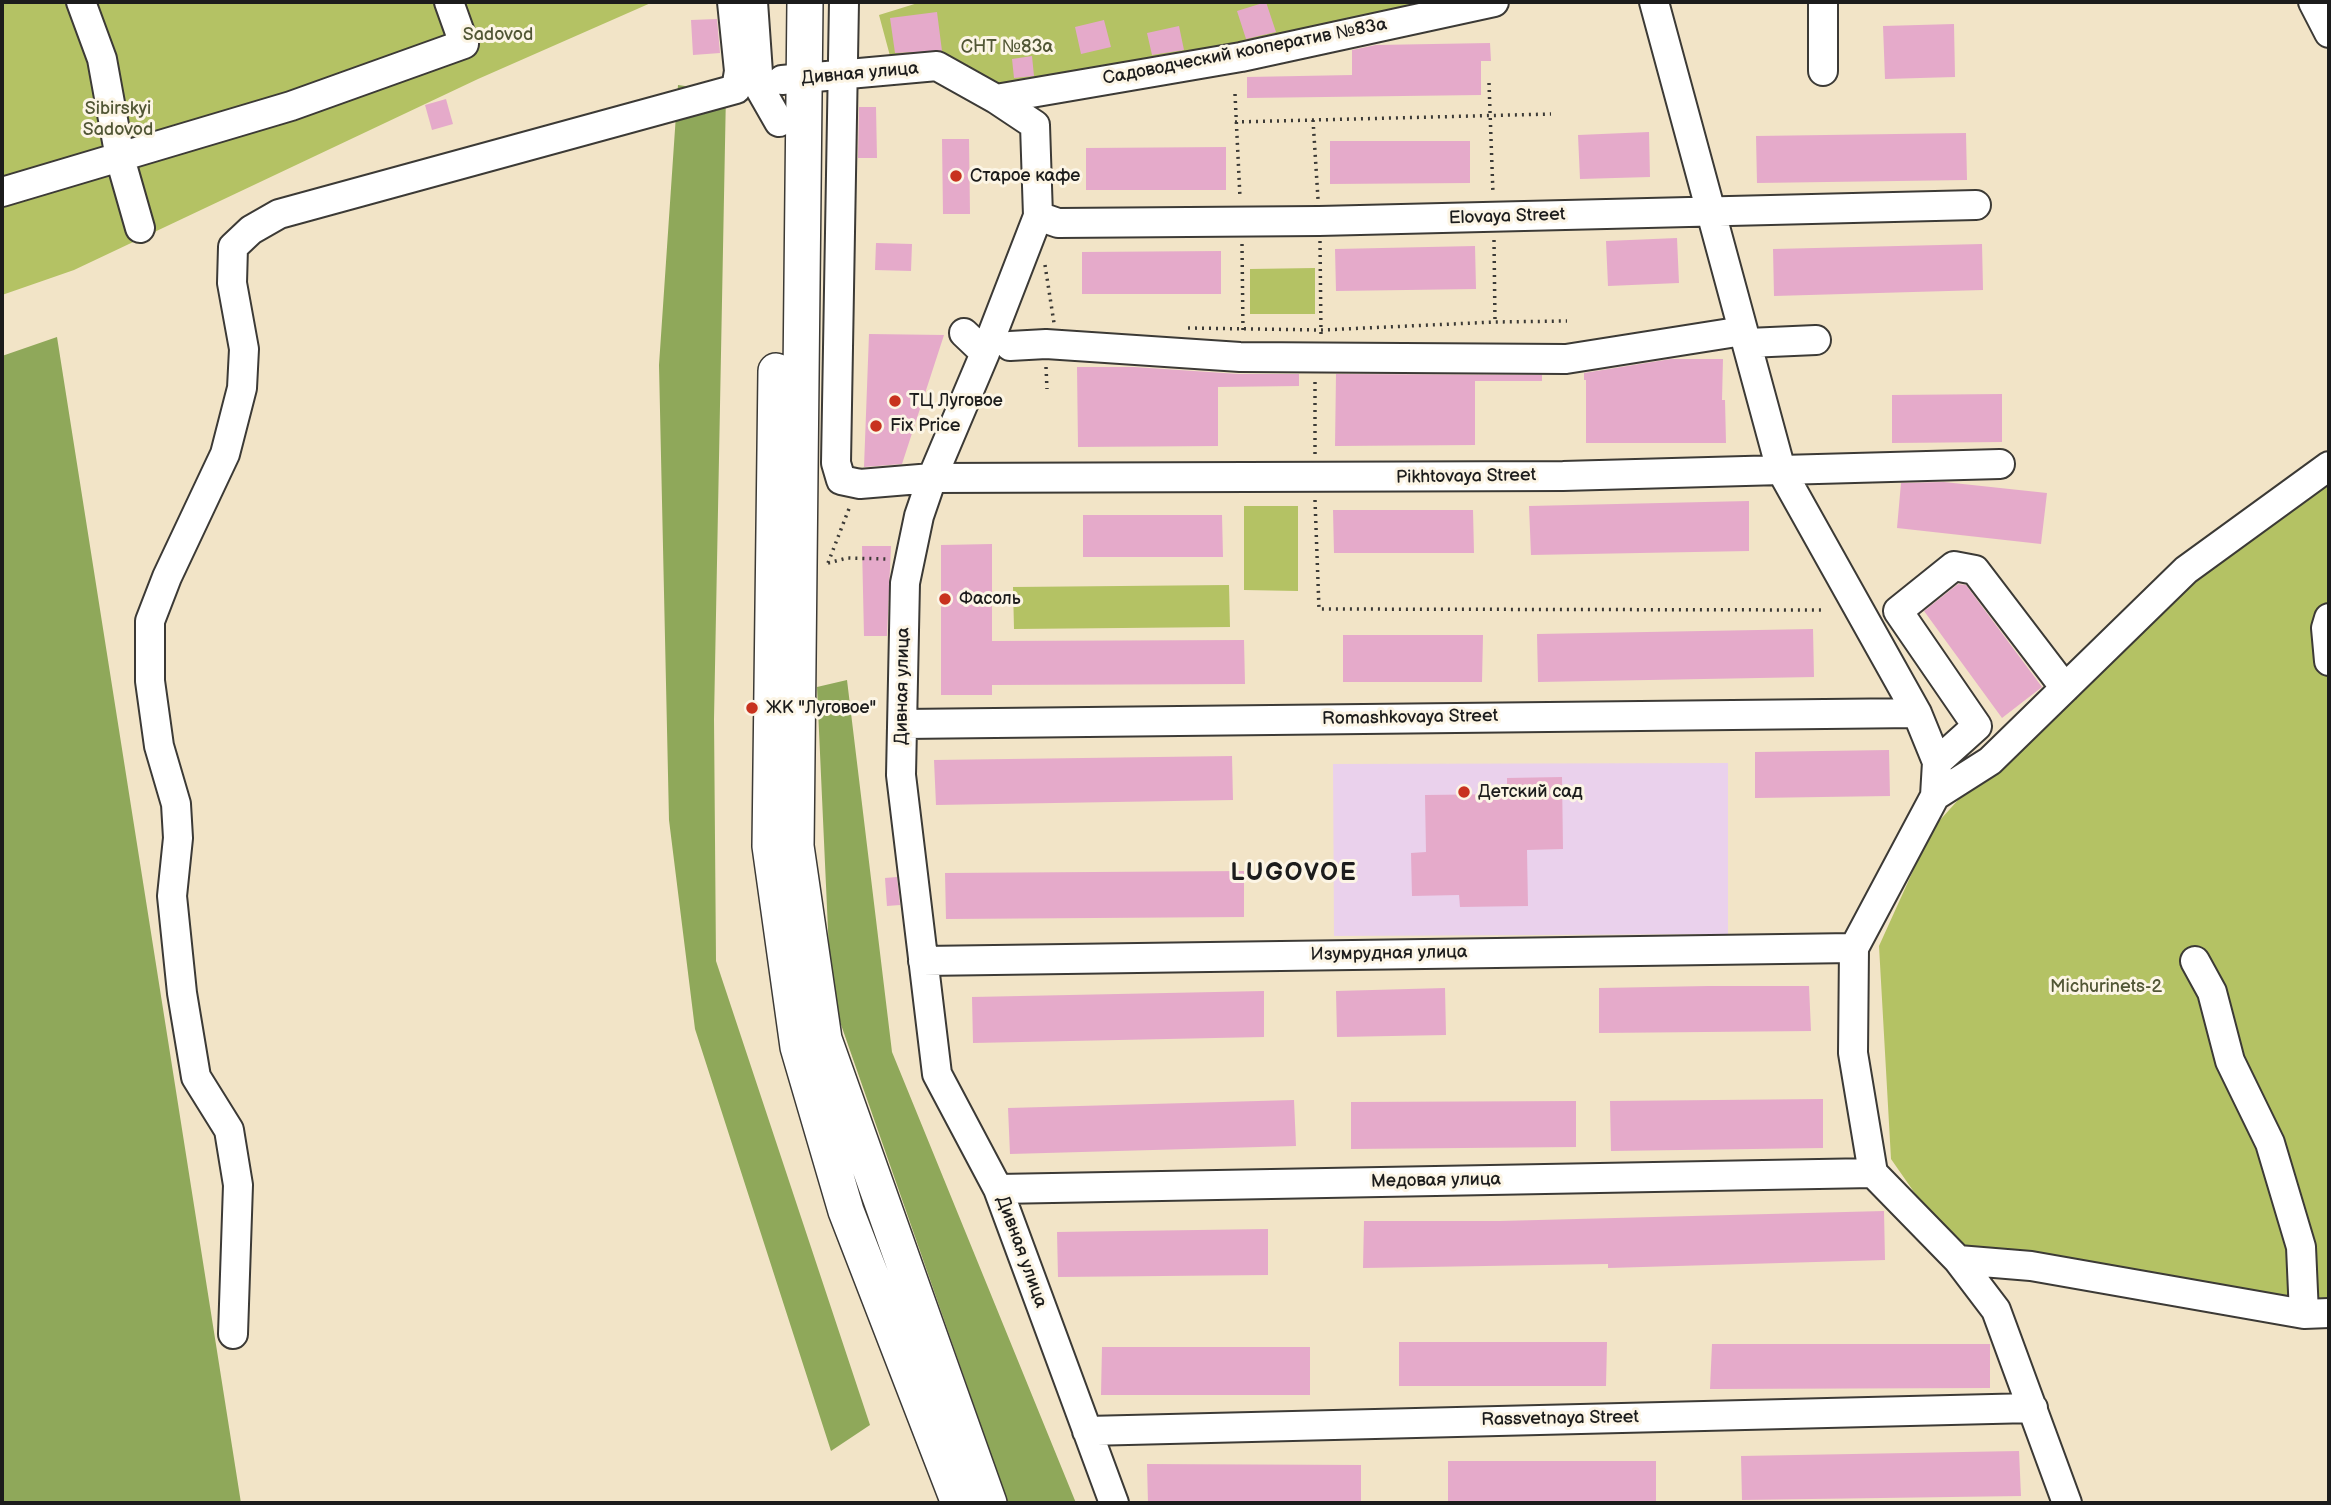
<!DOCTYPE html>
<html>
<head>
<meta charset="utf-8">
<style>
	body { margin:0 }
	#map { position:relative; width:2331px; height:1505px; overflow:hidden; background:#f2e4c7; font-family:"Balsamiq Sans",sans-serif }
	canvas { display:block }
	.frame { position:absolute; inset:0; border:4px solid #1c1c1c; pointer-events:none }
</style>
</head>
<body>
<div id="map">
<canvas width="2331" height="1505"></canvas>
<div class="frame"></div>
</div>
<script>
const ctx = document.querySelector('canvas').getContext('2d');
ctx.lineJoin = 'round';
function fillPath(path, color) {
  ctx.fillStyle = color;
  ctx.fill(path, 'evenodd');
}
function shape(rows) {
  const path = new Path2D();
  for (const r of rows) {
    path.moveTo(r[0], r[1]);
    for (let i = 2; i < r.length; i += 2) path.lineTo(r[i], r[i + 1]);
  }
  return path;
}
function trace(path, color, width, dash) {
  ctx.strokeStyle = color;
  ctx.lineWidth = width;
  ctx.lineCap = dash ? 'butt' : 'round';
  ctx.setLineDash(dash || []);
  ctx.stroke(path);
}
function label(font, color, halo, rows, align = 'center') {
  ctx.font = font + ' "Balsamiq Sans",sans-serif';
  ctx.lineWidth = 6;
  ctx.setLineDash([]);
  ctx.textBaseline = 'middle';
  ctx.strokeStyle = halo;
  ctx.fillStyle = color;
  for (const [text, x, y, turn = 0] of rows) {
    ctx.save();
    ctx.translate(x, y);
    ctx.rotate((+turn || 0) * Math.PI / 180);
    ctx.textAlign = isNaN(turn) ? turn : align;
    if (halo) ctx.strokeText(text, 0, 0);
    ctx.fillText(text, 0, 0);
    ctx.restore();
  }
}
fillPath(shape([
	[1728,763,1728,934,1334,936,1333,764]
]), '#ead1ec');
fillPath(shape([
	[2,2,653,2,478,79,74,270,2,295],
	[921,2,1457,2,983,98,962,63,893,67,879,15],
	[1315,268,1315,314,1250,314,1250,269],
	[2329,459,2329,1304,1953,1248,1891,1159,1879,946,1932,829,2150,586],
	[1244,506,1298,506,1298,591,1244,590],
	[1229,585,1230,627,1014,629,1013,587]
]), '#b4c264');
fillPath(shape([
	[678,85,726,92,714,719,716,961,870,1425,831,1451,695,1029,669,820,659,365],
	[57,337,241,1503,2,1503,2,356],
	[847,680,892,1052,1076,1503,1008,1503,831,996,817,687]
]), '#8fa85a');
fillPath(shape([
	[1266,2,1276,32,1246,39,1237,11],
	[937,12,942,51,895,53,890,18],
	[717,19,720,53,693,55,691,20],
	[1104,20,1111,47,1081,54,1075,27],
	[1954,24,1955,77,1885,79,1883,26],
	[1179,26,1184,50,1152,55,1147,33],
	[1490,43,1491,61,1481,61,1481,95,1247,98,1247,77,1352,75,1352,50,1376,45],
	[1032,56,1034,76,1014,78,1012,59],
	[446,99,453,124,432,130,425,105],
	[859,107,876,107,877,158,858,158],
	[1649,132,1650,177,1580,179,1578,135],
	[1966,133,1967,180,1757,183,1756,136],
	[942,139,969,139,970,214,943,214],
	[1330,141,1470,141,1470,183,1330,184],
	[1226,147,1226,190,1086,190,1086,148],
	[1677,238,1679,283,1608,286,1606,241],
	[876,243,912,244,911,271,875,270],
	[1982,244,1983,290,1774,296,1773,249],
	[1475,246,1476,289,1336,291,1335,249],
	[1221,251,1221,294,1082,294,1082,252],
	[869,334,944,335,902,464,864,467],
	[1671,359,1723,359,1722,400,1725,400,1726,443,1586,443,1586,380,1584,380,1584,373],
	[1077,367,1134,367,1239,374,1299,374,1299,386,1218,387,1218,446,1078,447],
	[1336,374,1542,375,1542,381,1475,381,1475,445,1335,446],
	[2002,394,2002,442,1892,443,1892,395],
	[1944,482,2047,493,2041,544,1897,528,1901,483],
	[1749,501,1749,551,1531,555,1529,506],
	[1333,510,1473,510,1474,553,1334,553],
	[1083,515,1222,515,1223,557,1083,557],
	[992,544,992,641,1244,640,1245,684,992,685,992,695,941,695,941,545],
	[862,546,891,546,887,636,864,636],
	[1958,584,1966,585,2042,687,2002,718,1924,611],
	[1813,629,1814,677,1538,682,1537,634],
	[1343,635,1483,635,1482,682,1343,682],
	[1889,750,1890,796,1755,798,1755,752],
	[1232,756,1233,800,936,805,934,760],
	[1562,777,1563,849,1527,850,1528,906,1460,907,1459,895,1412,896,1411,853,1426,852,1425,795,1507,794,1507,778],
	[1244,871,1244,917,946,919,945,873],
	[897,877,900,905,887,906,885,878],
	[1708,986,1809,986,1811,1031,1599,1033,1599,988],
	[1445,988,1446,1035,1337,1037,1336,991],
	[1264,991,1264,1037,973,1043,972,997],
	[1823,1099,1823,1148,1611,1151,1610,1101],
	[1294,1100,1296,1146,1010,1154,1008,1108],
	[1576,1101,1576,1147,1351,1149,1351,1102],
	[1884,1211,1885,1260,1608,1268,1608,1264,1363,1268,1364,1221,1500,1221],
	[1268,1229,1268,1275,1058,1277,1057,1232],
	[1399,1342,1607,1342,1606,1386,1399,1386],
	[1712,1344,1990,1344,1990,1388,1710,1389],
	[1102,1347,1310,1347,1310,1395,1101,1395],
	[2019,1451,2021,1496,1742,1500,1741,1456],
	[1448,1461,1656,1461,1656,1503,1448,1503],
	[1147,1464,1361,1465,1361,1503,1148,1503]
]), '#e5aaca');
const minor = shape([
	[81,2,102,59,120,158,140,228],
	[753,2,759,87,779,122],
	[844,2,836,463,841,480,860,484,932,478,1563,476,2000,464],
	[1654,2,1781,470,1917,713,1937,762,1935,796,1854,948,1853,1053,1873,1173,1958,1260,1996,1310,2067,1503],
	[1823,2,1823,71],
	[2313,2,2329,33],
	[782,80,937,66,996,99,1035,125,1038,216,985,353,932,478,919,516,905,583,901,775,937,1074,998,1189,1114,1503],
	[996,99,1241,57,1494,2],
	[2,192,291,106,464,44,449,2],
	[1038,216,1058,223,1319,221,1976,205],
	[964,333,985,353],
	[1748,343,1816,340],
	[1010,346,1046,344,1240,357,1566,359,1743,331],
	[2329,618,2326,628,2329,661],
	[903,724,1917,713],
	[1937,762,1977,726,1898,611,1954,566,1975,570,2065,688],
	[1935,796,1990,761,2186,570,2329,466],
	[923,961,1854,948],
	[2195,961,2212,992,2230,1061,2270,1143,2301,1247,2304,1314],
	[998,1189,1873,1173],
	[1958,1260,2031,1266,2304,1314,2329,1313],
	[233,1334,238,1185,229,1130,196,1077,182,993,172,896,178,838,176,804,159,746,150,681,150,621,167,577,225,454,242,388,244,349,232,283,233,247,251,230,279,214,736,89,739,71,732,2],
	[1087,1431,2033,1408]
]);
const major = shape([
	[805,2,796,846,824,1039,989,1503],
	[776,371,770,846,798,1047,846,1211,959,1503]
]);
trace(minor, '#3c3a36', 32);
trace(major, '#3c3a36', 38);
trace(shape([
	[1489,83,1493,194],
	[1235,94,1240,198],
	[1313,120,1318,199],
	[1235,122,1551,114],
	[1494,240,1495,322],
	[1320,241,1321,335],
	[1242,244,1243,331],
	[1045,265,1054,323],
	[1188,328,1322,330,1495,322,1567,321],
	[1046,367,1047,389],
	[1315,454,1315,381],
	[1315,500,1319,609,1823,610],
	[828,563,850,506],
	[828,563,847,558,886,559]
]), '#3c3a36', 3.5, [2, 5]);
trace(minor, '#fff', 28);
trace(major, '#fff', 35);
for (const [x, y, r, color] of [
	[956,176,7,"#c8321e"],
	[895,401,7,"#c8321e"],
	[876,426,7,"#c8321e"],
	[945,599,7,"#c8321e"],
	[752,708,7,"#c8321e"],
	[1464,792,7,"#c8321e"]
]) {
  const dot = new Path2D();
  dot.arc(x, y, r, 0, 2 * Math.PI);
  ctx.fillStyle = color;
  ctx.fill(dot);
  trace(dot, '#fcf5e5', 2.5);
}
label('18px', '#515635', '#fcf5e5', [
	["Sadovod",498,35],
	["СНТ №83а",1007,47],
	["Sibirskyi",118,109],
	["Sadovod",118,130],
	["Michurinets-2",2106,987]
]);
label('18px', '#1c1c1c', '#fcf5e5', [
	["Садоводческий кооператив №83а",1245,52,-11],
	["Дивная улица",860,74,-5],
	["Elovaya Street",1507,217,-2],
	["Pikhtovaya Street",1466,477,-1],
	["Дивная улица",903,686,-89],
	["Romashkovaya Street",1410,718,-1],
	["Изумрудная улица",1389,954,-1],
	["Медовая улица",1436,1181,-1],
	["Дивная улица",1021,1252,70],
	["Rassvetnaya Street",1560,1419,-1]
]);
label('18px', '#1c1c1c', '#fcf5e5', [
	["Старое кафе",970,176],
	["ТЦ Луговое",909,401],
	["Fix Price",890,426],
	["Фасоль",959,599],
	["ЖК \"Луговое\"",766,708],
	["Детский сад",1478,792]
], 'left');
ctx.letterSpacing = '2px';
label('bold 24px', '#1c1c1c', '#fcf5e5', [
	["LUGOVOE",1294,874]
]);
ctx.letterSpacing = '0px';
</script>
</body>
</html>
